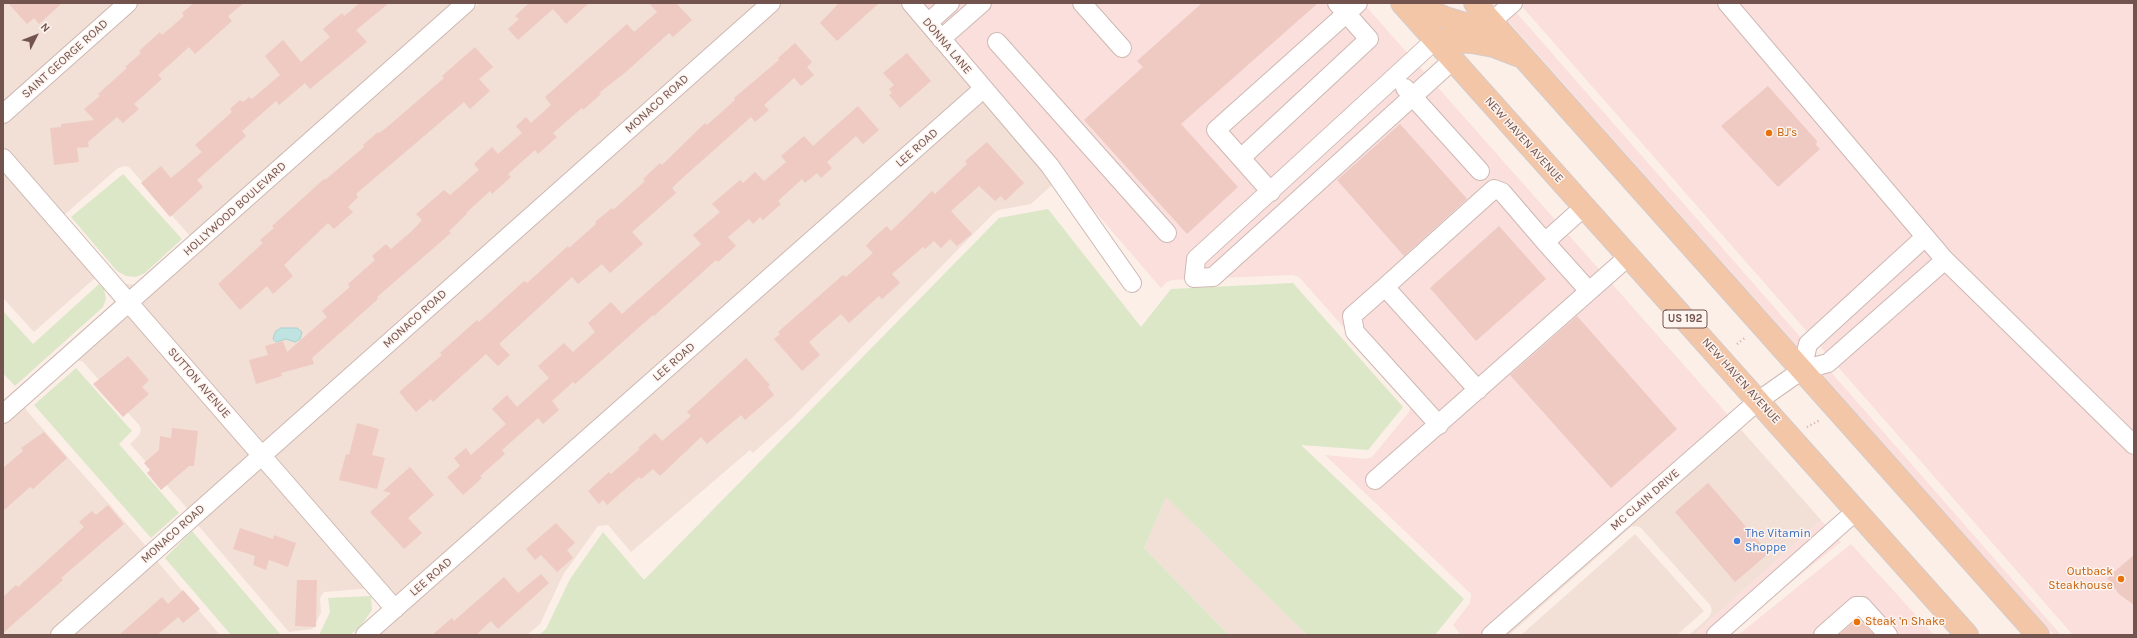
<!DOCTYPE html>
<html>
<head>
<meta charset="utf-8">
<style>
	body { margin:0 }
	#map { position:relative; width:2137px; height:638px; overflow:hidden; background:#fbefe8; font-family:Karla,sans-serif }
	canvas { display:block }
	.frame { position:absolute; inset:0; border:4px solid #73534e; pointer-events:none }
	.north { position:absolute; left:16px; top:16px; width:40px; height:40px; -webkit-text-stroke:3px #fef4ef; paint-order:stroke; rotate:48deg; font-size:11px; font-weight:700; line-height:16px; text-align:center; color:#73534e }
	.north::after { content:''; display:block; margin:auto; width:14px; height:18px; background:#73534e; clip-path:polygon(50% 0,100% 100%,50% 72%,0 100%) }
</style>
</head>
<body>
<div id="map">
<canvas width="2137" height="638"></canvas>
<div class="frame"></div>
<div class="north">N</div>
</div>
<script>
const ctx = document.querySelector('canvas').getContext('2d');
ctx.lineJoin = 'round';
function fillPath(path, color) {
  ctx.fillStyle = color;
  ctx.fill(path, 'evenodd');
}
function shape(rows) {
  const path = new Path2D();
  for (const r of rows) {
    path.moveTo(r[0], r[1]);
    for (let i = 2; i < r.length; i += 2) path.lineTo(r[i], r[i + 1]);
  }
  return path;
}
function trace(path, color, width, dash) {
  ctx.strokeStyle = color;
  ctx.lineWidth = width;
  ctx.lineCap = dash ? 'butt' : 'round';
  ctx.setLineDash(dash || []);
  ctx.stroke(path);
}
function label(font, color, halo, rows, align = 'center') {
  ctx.font = font + ' Karla,sans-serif';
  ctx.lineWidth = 3;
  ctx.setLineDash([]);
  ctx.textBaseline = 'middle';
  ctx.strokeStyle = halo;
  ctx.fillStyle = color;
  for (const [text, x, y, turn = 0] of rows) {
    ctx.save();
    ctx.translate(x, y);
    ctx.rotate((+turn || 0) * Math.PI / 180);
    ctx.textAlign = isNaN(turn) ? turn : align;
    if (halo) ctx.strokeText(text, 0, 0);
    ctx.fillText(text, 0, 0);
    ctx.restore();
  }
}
fillPath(shape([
	[3,3,453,3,190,236,130,168,126,166,118,168,63,216,121,283,135,285,113,305,114,299,96,277,34,332,3,298],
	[480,3,915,3,1063,175,1031,204,999,210,994,213,793,417,753,453,750,450,631,552,608,525,598,526,563,575,540,624,527,635,362,635,380,611,379,592,374,588,324,592,320,598,321,612,313,629,289,632,197,524,157,556,157,561,220,635,3,635,3,426,25,407,27,411,146,546,151,546,188,515,186,507,130,444,139,435,141,430,139,425,83,362,78,360],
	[1729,416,1821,520,1694,635,1689,635,1709,617,1712,610,1710,605,1641,528,1637,526,1631,527,1509,635,1484,635],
	[1166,496,1307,635,1229,635,1144,548],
	[1635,534,1704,611,1677,635,1521,635]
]), '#f2e0d7');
fillPath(shape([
	[915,3,1363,3,1729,416,1484,635,1461,635,1453,625,1470,603,1471,594,1325,455,1366,459,1372,457,1409,412,1411,406,1409,401,1299,277,1293,275,1172,280,1167,282,1161,288],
	[1492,3,1508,3,2061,635,2054,635],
	[1519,3,2134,3,2134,635,2073,635],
	[1821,520,1841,542,1726,635,1694,635],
	[1851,544,1934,635,1738,635]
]), '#fadfdd');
fillPath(shape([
	[123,174,182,239,145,273,136,277,126,276,117,271,71,217],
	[1048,209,1141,327,1171,289,1293,283,1403,407,1368,450,1301,445,1464,599,1435,635,1307,635,1166,497,1144,548,1229,635,539,635,546,629,570,579,603,532,644,580,999,218],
	[99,284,104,289,106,299,103,307,15,386,3,373,3,311,33,344],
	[76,368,132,431,119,444,179,513,151,538,34,405],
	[192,531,281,635,231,635,165,558],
	[371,596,372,610,360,627,350,635,319,635,330,612,328,598]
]), '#dce7c8');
const water = shape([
	[281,328,297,328,302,332,300,339,295,342,286,339,276,342,273,339,274,335,276,331,281,328]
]);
fillPath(water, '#bee3e0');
trace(water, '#a5d4d1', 1);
fillPath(shape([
	[8,3,62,3,39,24,34,18,27,24],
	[194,3,244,3,228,16,232,21,195,54,189,47,158,75,162,79,134,104,139,109,123,123,117,117,88,142,89,147,77,148,79,162,54,165,50,128,61,127,61,124,94,120,84,109,100,96,98,94,127,68,125,67,141,53,139,51,160,32,162,35,184,16,182,13],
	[360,3,389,3,356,30,367,42,310,89,305,83,279,105,276,101,242,131,246,136,197,180,203,187,170,217,141,183,161,166,171,178,202,152,195,145,232,112,230,109,240,100,243,102,249,97,252,99,280,75,265,56,283,40,301,62,330,37,323,29,342,13,344,16],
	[529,3,589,3,566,24,553,9,518,40,508,29,519,19,515,16],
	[649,3,676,3,692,20,673,37,669,33,627,71,599,93,601,94,583,110,582,108,553,133,557,137,538,154,535,150,508,174,511,177,492,194,490,191,466,213,467,214,449,231,451,233,377,297,378,299,312,358,314,364,281,373,282,376,256,384,249,360,268,355,265,346,283,341,287,352,327,317,322,311,350,287,348,284,375,260,372,256,386,244,391,249,413,230,422,220,416,214,444,190,450,195,479,170,474,164,492,147,498,154,522,133,516,126,526,117,531,123,551,105,545,97,627,24,634,32,657,12],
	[839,3,879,3,837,41,820,23],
	[1202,3,1318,3,1181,124,1238,187,1187,234,1084,120,1143,67,1137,61],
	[795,43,812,62,807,67,814,75,801,86,794,78,764,105,769,110,755,122,751,117,678,182,672,188,676,193,632,232,643,244,610,273,602,264,578,284,572,277,499,344,510,355,498,366,486,354,433,402,431,399,416,412,399,392,442,355,440,353,477,320,479,322,524,281,527,283,568,246,569,248,596,224,595,222,612,208,613,210,645,181,643,179,660,163,662,165,705,123,707,125,735,100,734,98,779,60,778,58],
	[475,47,493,67,479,79,490,91,470,109,464,102,356,194,358,197,348,207,353,212,334,229,328,223,284,265,293,276,273,294,267,286,240,310,218,284,263,243,260,240,274,228,272,226,324,179,325,180,364,147,363,145,378,132,379,133,386,128,444,78,442,76],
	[907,53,931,81,900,108,889,95,892,93,889,89,894,85,883,73],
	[1768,86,1817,141,1816,145,1820,149,1778,187,1721,126],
	[858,106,879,130,863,144,856,136,827,162,832,168,821,178,817,173,805,183,802,179,778,201,781,204,763,220,760,217,753,224,749,219,728,237,736,246,718,262,716,260,654,316,653,315,575,384,573,382,552,401,559,410,543,424,538,418,502,450,505,454,480,476,482,478,463,495,447,477,460,466,454,458,466,448,471,455,506,424,492,409,507,395,517,407,549,378,538,366,564,343,573,352,595,332,588,323,611,302,622,314,701,244,693,235,720,212,712,204,740,180,743,183,755,172,764,181,786,162,781,156,804,136,813,146],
	[1400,124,1467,199,1404,256,1337,180],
	[987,142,1024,183,1005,201,1001,196,995,201,979,186,951,211,972,234,957,246,950,239,941,248,934,241,925,249,923,247,892,274,900,283,882,299,879,296,849,323,841,314,809,342,820,355,802,371,774,339,780,334,778,332,843,275,846,277,873,253,866,246,872,239,887,226,891,231,932,191,935,194,967,164,965,161],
	[1499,226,1546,279,1476,341,1430,288],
	[1577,316,1677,429,1611,488,1510,375],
	[128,356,149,380,142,387,149,394,123,417,93,384],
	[746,358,770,385,768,387,774,395,745,420,741,415,707,444,701,437,660,476,653,469,641,479,639,477,607,505,603,500,599,504,588,491,609,472,611,474,640,449,638,448,655,433,662,441,691,416,687,412],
	[357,423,379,429,372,455,385,458,377,489,339,480,346,454,349,455],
	[172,428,198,431,194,466,189,466,161,490,147,473,150,470,144,463,159,450,160,436,171,438],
	[44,432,67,458,33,489,30,487,3,511,3,468,23,451,21,448],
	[410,467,434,495,408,518,422,533,404,549,370,512,391,493,383,491],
	[1708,483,1769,553,1735,582,1675,512],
	[108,505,124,524,61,578,63,580,3,633,3,597,16,585,18,587,84,527,79,522,92,511,96,515],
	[556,523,575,543,567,550,573,558,557,572,541,555,535,560,526,549],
	[240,528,273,539,274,535,296,543,288,567,269,560,266,570,253,565,255,556,233,549],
	[2134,555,2134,605,2119,594,2107,578],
	[541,574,549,583,498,629,491,621,476,635,432,635,452,618,454,621,504,577,518,593],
	[297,580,317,580,316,627,295,626],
	[183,590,200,609,183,623,178,617,157,635,119,635,162,597,168,604],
	[1858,618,1874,635,1839,635]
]), '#eecac2');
const minor = shape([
	[911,3,1050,166,1132,283],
	[1082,3,1122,48],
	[1727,3,1945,260,2134,445],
	[1491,22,1513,3],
	[928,23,950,3],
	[941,39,982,3],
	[1435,40,1196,259,1194,278,1213,277,1453,60],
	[997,42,1167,233],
	[1405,88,1480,171],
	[3,114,128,3],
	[3,158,395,609],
	[1241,158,1369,39,1337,3],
	[1271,192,1216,130,1358,3],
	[1584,207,1545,242,1589,291],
	[1385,287,1352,316,1355,332,1439,425],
	[1802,370,1808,344,1925,237],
	[1478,390,1385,287,1494,189,1502,192,1545,242],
	[3,414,466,3],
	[1375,480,1629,256],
	[60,635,771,3],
	[365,635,983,89],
	[1491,635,1758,401,1802,370,1828,363,1945,260],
	[1716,635,1856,511],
	[1823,635,1856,606,1862,606,1888,635]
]);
const major = shape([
	[1402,3,1967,635],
	[1414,3,1445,18,1465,24,1491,22],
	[1475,3,2038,635],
	[1435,40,1472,42,1494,46,1520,56]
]);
trace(minor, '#ceb8b2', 20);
trace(major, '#d5cbca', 24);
trace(shape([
	[1737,344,1746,337],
	[1807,427,1820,420]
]), '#d3ada5', 2.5, [1, 3]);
trace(minor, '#fff', 18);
trace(major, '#f3c6a7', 22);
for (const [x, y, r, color] of [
	[1769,133,4,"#e8710a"],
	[1737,541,4,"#3f7fe0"],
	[2121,579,4,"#e8710a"],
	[1857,622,4,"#e8710a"]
]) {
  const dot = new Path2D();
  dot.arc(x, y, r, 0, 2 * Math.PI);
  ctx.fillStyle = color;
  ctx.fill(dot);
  trace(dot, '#fef4ef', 1.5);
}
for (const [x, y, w] of [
	[1685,319,44]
]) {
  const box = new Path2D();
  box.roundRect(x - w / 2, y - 9, w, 18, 3);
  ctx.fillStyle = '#fef4ef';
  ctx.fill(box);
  trace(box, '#73534e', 1);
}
label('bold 11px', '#73534e', null, [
	["US 192",1685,319]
]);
label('12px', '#73534e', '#fef4ef', [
	["DONNA LANE",947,46,50],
	["SAINT GEORGE ROAD",65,59,-42],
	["MONACO ROAD",657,104,-42],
	["NEW HAVEN AVENUE",1524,140,48],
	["LEE ROAD",917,148,-41],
	["HOLLYWOOD BOULEVARD",235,209,-42],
	["MONACO ROAD",415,319,-42],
	["LEE ROAD",674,362,-41],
	["NEW HAVEN AVENUE",1741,381,48],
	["SUTTON AVENUE",199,383,49],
	["MC CLAIN DRIVE",1645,500,-41],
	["MONACO ROAD",173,534,-42],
	["LEE ROAD",431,577,-41]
]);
label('12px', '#c56008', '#fef4ef', [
	["BJ's",1777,133],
	["Outback",2113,572,"right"],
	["Steakhouse",2113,586,"right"],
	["Steak 'n Shake",1865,622]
], 'left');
label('12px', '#366cbe', '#fef4ef', [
	["The Vitamin",1745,534],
	["Shoppe",1745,548]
], 'left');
</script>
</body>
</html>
